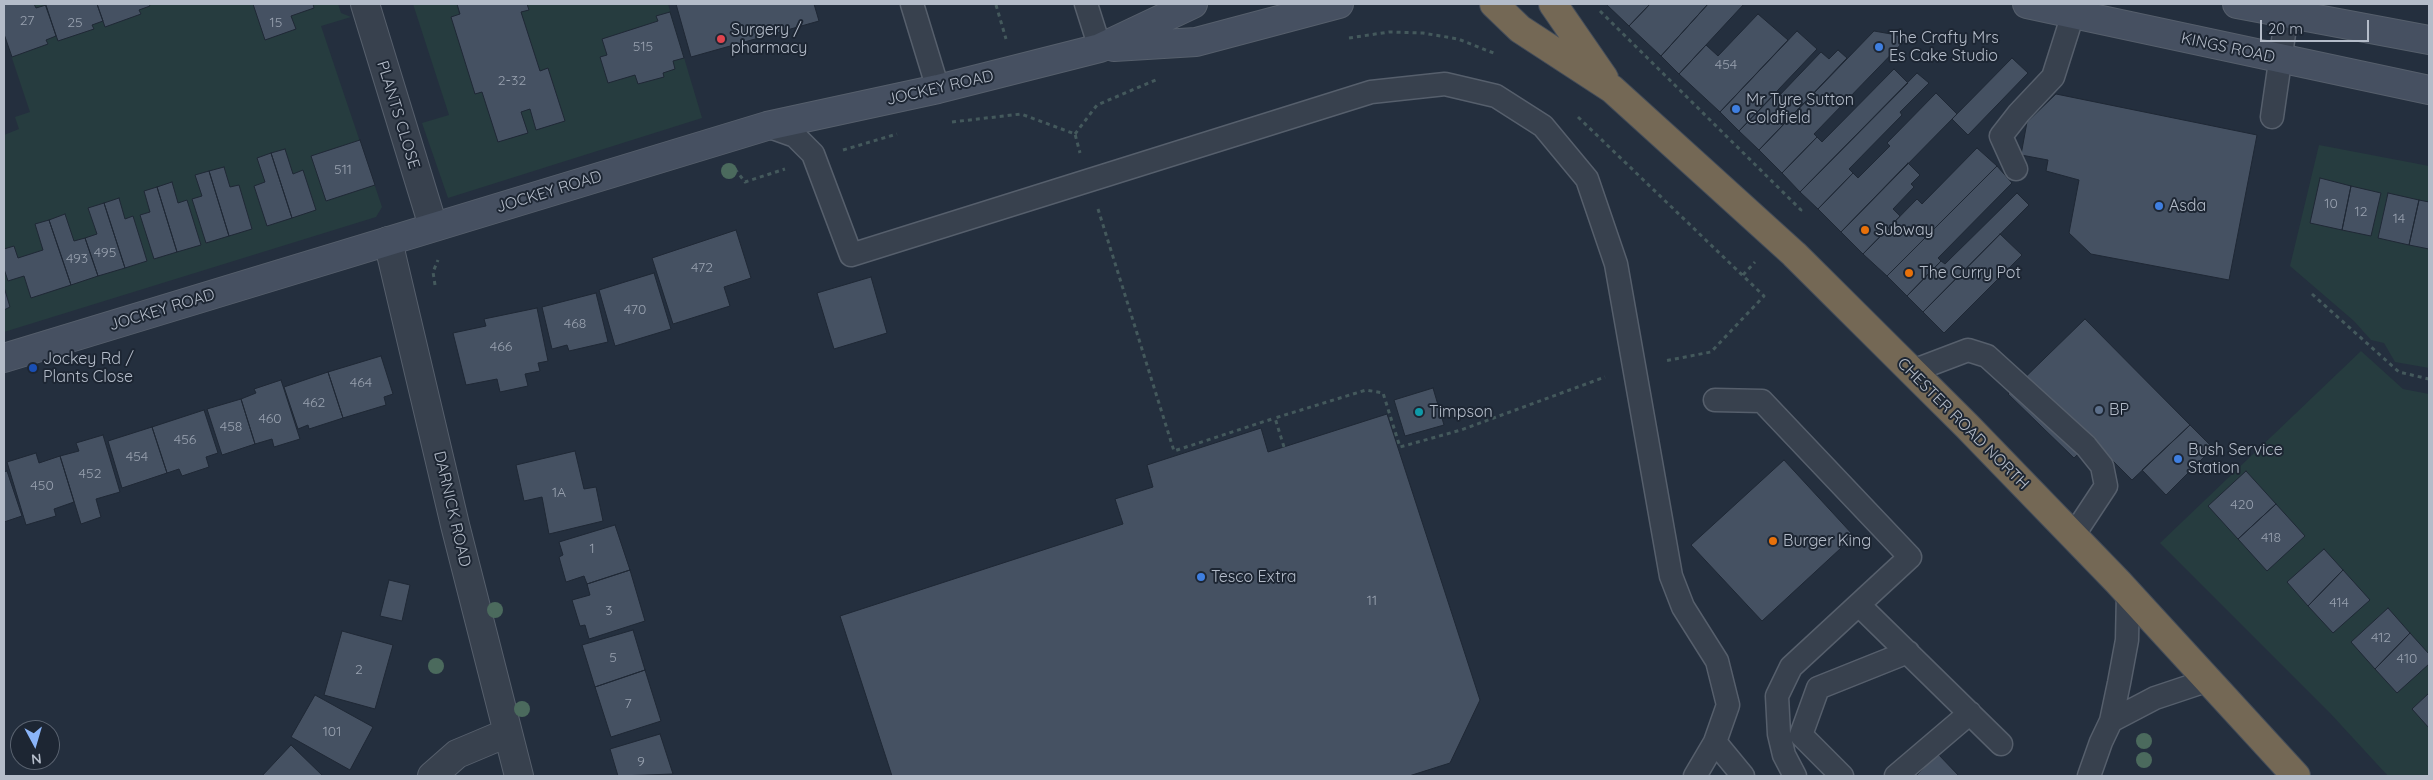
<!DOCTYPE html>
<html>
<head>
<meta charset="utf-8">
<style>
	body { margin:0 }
	#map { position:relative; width:2433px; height:780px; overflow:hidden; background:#242f3e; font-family:Quicksand,sans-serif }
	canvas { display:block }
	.frame { position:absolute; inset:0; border:5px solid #b4bcc9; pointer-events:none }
	.north { position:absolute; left:10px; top:720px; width:50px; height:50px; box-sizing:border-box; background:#1d2633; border:1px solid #59626f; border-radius:50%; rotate:174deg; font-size:14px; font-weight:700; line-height:20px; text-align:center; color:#b4bcc9 }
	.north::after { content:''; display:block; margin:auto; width:18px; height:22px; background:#8ab4f8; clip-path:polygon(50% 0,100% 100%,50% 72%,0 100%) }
	.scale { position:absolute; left:2260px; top:20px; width:109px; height:22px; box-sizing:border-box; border:2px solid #b4bcc9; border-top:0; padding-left:6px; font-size:15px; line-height:18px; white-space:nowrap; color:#b4bcc9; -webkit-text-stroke:4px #1d2633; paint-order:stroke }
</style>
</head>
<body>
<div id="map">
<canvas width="2433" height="780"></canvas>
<div class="frame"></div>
<div class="north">N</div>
<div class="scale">20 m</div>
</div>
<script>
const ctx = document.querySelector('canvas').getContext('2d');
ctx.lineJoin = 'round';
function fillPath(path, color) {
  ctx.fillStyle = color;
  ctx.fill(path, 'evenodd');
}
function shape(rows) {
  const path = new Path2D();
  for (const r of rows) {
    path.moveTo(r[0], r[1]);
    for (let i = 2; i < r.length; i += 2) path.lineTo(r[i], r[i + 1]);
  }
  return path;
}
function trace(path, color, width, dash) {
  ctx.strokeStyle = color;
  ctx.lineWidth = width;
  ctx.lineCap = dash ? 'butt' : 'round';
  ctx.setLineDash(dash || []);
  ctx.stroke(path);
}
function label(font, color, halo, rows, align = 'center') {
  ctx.font = font + ' Quicksand,sans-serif';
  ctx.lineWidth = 4;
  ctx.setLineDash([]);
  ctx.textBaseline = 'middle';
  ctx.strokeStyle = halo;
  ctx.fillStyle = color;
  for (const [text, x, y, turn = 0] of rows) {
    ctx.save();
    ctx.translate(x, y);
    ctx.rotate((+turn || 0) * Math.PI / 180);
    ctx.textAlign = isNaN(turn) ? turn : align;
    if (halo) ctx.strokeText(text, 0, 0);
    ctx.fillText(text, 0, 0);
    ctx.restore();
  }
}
fillPath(shape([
	[4,4,338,4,341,13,351,17,321,26,382,207,376,217,4,332,4,135,19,129,15,117,30,112,4,34],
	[413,4,457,4,475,94,482,92,498,142,528,133,521,112,530,109,537,130,564,121,548,68,540,71,521,12,528,10,527,4,668,4,702,118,448,198,422,123,449,115],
	[2319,145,2429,166,2429,368,2395,362,2384,343,2371,340,2354,321,2290,266],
	[2361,351,2403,389,2429,394,2429,776,2388,776,2330,713,2160,543]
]), '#263c3f');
const building = shape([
	[4,4,34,4,36,8,46,5,56,36,46,40,48,44,12,57,4,34,4,4],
	[45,4,97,4,103,21,92,25,94,29,58,41,45,4],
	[97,4,149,4,150,6,139,10,141,14,105,27,97,4],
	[253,4,313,4,314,8,291,16,296,29,265,40,253,4],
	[457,4,527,4,529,10,521,12,540,71,548,68,565,121,536,130,530,109,521,112,528,133,498,142,482,92,475,94,451,17,460,14,457,4],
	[676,4,814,4,819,21,691,57,676,4],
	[1606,4,1650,4,1629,26,1606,4],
	[1650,4,1708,4,1661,56,1629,26,1650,4],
	[1708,4,1744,4,1679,74,1661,56,1708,4],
	[670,12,684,58,673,61,675,69,663,73,664,77,638,84,635,75,608,83,600,57,607,55,602,39,658,21,656,16,670,12],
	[1758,14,1788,40,1720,112,1679,74,1706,45,1718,56,1758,14],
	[1797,31,1817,49,1739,131,1720,112,1797,31],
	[1874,31,1908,37,1814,134,1817,137,1782,173,1759,150,1874,31],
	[1838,50,1847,58,1759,150,1739,131,1774,95,1777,98,1821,52,1829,59,1838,50],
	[2012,58,2028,73,1968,135,1952,119,2012,58],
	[1894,69,1908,83,1800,192,1782,173,1817,137,1822,142,1894,69],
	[1917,73,1929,83,1900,112,1902,115,1849,169,1853,173,1818,209,1800,192,1917,73],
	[1936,93,1957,114,1841,232,1818,209,1853,173,1858,178,1890,146,1887,143,1936,93],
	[2056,94,2257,135,2229,280,2091,254,2069,233,2079,180,2046,171,2048,160,2021,155,2027,122,2056,94],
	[360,140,375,185,326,201,311,156,360,140],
	[1977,148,1997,166,1887,276,1863,254,1917,199,1922,204,1977,148],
	[285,149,293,174,303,170,316,210,292,218,271,153,285,149],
	[271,153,292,218,267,226,254,186,265,182,257,158,271,153],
	[1908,163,1920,175,1911,184,1914,187,1893,209,1900,216,1863,254,1841,232,1908,163],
	[1997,166,2012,183,1938,258,1941,261,1907,296,1887,276,1997,166],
	[224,167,230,187,239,185,252,229,229,236,209,171,224,167],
	[209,171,229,236,206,243,192,199,202,196,195,175,209,171],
	[2320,178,2351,186,2342,230,2310,223,2320,178],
	[172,182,178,203,187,200,201,245,177,252,157,187,172,182],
	[2351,186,2381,193,2371,236,2342,230,2351,186],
	[157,187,177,252,154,259,140,215,150,212,144,191,157,187],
	[2017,193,2029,205,1923,312,1907,296,1941,261,1945,264,2017,193],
	[2388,193,2419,200,2409,245,2378,238,2388,193],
	[119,198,125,219,133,216,147,261,125,268,104,203,119,198],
	[2419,200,2429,202,2429,249,2409,245,2419,200],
	[104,203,125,268,98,276,85,238,97,234,88,208,104,203],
	[65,214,74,241,85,238,98,276,71,285,49,220,65,214],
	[49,220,71,285,31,298,24,276,8,281,4,269,4,249,14,246,18,258,43,250,35,224,49,220],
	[736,230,751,278,724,287,730,306,673,324,652,258,736,230],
	[2000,234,2022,255,1944,333,1923,312,2000,234],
	[654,273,671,329,615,346,599,290,654,273],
	[871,277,887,333,834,349,817,293,871,277],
	[4,287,10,307,4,310,4,287],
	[596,293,608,342,569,351,567,345,552,349,542,307,596,293],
	[537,308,548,361,538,363,540,371,525,374,528,386,500,392,497,379,466,385,453,333,486,326,484,319,537,308],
	[2085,319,2190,425,2132,480,2092,440,2074,458,2008,394,2085,319],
	[381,356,393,394,384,397,386,405,343,418,328,372,381,356],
	[328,372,343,418,309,429,308,425,298,429,284,387,328,372],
	[281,380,300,439,274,447,272,439,255,444,241,399,256,393,254,389,281,380],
	[1433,388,1444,425,1405,436,1394,400,1433,388],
	[241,399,255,444,222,455,207,409,241,399],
	[204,410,218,453,206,457,209,467,182,476,179,469,167,473,152,427,204,410],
	[1387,414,1480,700,1450,763,1409,776,892,776,840,616,1123,524,1115,499,1153,487,1147,465,1261,428,1268,452,1387,414],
	[2190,425,2213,448,2166,495,2142,470,2190,425],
	[152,427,167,473,122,488,108,441,152,427],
	[103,435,120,492,96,499,101,517,81,524,60,456,79,451,76,443,103,435],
	[575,451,584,489,596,487,603,521,549,534,542,497,524,501,516,465,575,451],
	[36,453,39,463,60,456,74,502,54,509,56,516,26,525,7,462,36,453],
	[1784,460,1854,536,1762,621,1691,545,1784,460],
	[7,471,22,516,4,522,4,472,7,471],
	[2246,471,2276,504,2238,539,2208,506,2246,471],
	[2276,504,2305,536,2267,571,2238,539,2276,504],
	[615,525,630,570,587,584,584,576,566,582,559,557,563,555,559,542,615,525],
	[2324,549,2343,570,2308,606,2287,582,2324,549],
	[630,570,645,621,589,639,585,625,580,626,572,600,590,595,587,584,630,570],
	[2343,570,2370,600,2333,633,2308,606,2343,570],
	[389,580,410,585,402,621,380,616,389,580],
	[2388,608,2410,633,2375,669,2351,642,2388,608],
	[633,630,645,670,595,687,582,645,633,630],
	[342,631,393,645,375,709,324,695,342,631],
	[2410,633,2429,654,2429,664,2397,693,2375,669,2410,633],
	[645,670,661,721,611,737,595,687,645,670],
	[2429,693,2429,728,2412,709,2429,693],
	[315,695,373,727,350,770,291,737,315,695],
	[660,734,673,774,618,776,610,749,660,734],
	[291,745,323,776,262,776,291,745],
	[1938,754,1959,776,1916,776,1938,754]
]);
fillPath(building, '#455162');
trace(building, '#1f2835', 1);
const lane = shape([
	[912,4,938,89],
	[1086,4,1100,48],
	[2272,117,2287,13],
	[767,126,795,136,813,154,851,255,1371,92,1445,84,1496,96,1543,126,1587,179,1616,264,1671,576,1683,607,1717,661,1728,705,1715,742,1695,776],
	[2016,169,2001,136,2019,113,2053,77,2073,14,2059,7],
	[1910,372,1968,350,1987,356,2086,446,2102,466,2106,486,2073,536],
	[1715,400,1762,401,1910,557,1791,667,1777,696,1779,734,1784,755,1795,776],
	[1859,605,2001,744],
	[2111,721,2155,698,2206,681],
	[1715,742,1743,776],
	[1842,776,1801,735,1818,688,1908,652],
	[1896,776,1970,713],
	[2089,776,2101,742,2111,721,2119,683,2127,640,2128,594]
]);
const street = shape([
	[365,4,433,226],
	[388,241,455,525,519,776],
	[432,776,457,754,507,733]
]);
const secondary = shape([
	[2027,4,2429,90],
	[2237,4,2429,40],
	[1114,47,1196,42,1339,4],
	[4,358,767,126,938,89,1100,48,1193,4]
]);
const highway = shape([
	[1494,4,1520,29,1612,89,1794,254,1967,426,2118,582,2296,776],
	[1553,4,1604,78]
]);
trace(lane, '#565f6c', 25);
trace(street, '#565f6c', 30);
trace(secondary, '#565f6c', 30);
trace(highway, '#434c59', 30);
trace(shape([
	[996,5,1006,39],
	[1600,11,1801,210,1799,213],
	[1349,38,1389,32,1423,33,1458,39,1496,54],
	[1578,117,1764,296,1711,352,1664,361],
	[952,122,1021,114,1075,134,1080,153],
	[1075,134,1097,105,1158,79],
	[843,150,897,134],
	[735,169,745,182,785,169],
	[1098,209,1174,451,1275,418],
	[1743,275,1755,262],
	[435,285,433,272,438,260],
	[2312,294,2399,372,2429,379],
	[1284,447,1275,418,1366,390,1383,393,1400,447,1461,430,1605,377]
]), '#44595c', 3, [4, 4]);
trace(lane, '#38414e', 22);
trace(street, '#38414e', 28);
trace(secondary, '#465061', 28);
trace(highway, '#746855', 28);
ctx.fillStyle = '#4b6a5d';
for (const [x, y] of [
	[729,171],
	[495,610],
	[436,666],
	[522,709],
	[2144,741],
	[2144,760]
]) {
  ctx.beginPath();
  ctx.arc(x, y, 8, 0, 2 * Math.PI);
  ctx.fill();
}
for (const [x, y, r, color] of [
	[721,39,5,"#e0444e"],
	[1879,47,5,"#3f7fe0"],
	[1736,109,5,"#3f7fe0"],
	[2159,206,5,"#3f7fe0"],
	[1865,230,5,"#e8710a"],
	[1909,273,5,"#e8710a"],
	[33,368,5,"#1a4fb4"],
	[2099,410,5,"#5c6f8a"],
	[1419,412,5,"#0f9aa8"],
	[2178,459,5,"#3f7fe0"],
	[1773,541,5,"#e8710a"],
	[1201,577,5,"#3f7fe0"]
]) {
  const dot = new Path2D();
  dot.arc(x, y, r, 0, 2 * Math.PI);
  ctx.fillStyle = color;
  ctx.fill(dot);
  trace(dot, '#1d2633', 2);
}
label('14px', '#98a1af', null, [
	["27",27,21],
	["25",75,23],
	["15",276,23],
	["515",643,47],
	["454",1726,65],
	["2-32",512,81],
	["511",343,170],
	["10",2331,204],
	["12",2361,212],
	["14",2399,219],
	["495",105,253],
	["493",77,259],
	["472",702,268],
	["470",635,310],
	["468",575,324],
	["466",501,347],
	["464",361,383],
	["462",314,403],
	["460",270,419],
	["458",231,427],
	["456",185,440],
	["454",137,457],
	["452",90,474],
	["450",42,486],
	["1A",559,493],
	["420",2242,505],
	["418",2271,538],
	["1",592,549],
	["11",1372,601],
	["414",2339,603],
	["3",609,611],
	["412",2381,638],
	["5",613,658],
	["410",2407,659],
	["2",359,670],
	["7",628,704],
	["101",332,732],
	["9",641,762]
]);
label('16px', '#b4bcc9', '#1d2633', [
	["Surgery /",731,30],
	["pharmacy",731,48],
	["The Crafty Mrs",1889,38],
	["Es Cake Studio",1889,56],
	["Mr Tyre Sutton",1746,100],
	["Coldfield",1746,118],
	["Asda",2169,206],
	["Subway",1875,230],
	["The Curry Pot",1919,273],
	["Jockey Rd /",43,359],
	["Plants Close",43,377],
	["BP",2109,410],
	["Timpson",1429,412],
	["Bush Service",2188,450],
	["Station",2188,468],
	["Burger King",1783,541],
	["Tesco Extra",1211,577]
], 'left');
label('16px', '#b4bcc9', '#1d2633', [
	["KINGS ROAD",2228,48,12],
	["JOCKEY ROAD",940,88,-13],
	["PLANTS CLOSE",398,115,73],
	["JOCKEY ROAD",549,192,-17],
	["JOCKEY ROAD",162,310,-17],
	["CHESTER ROAD NORTH",1963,424,45],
	["DARNICK ROAD",452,509,77]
]);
</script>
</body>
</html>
